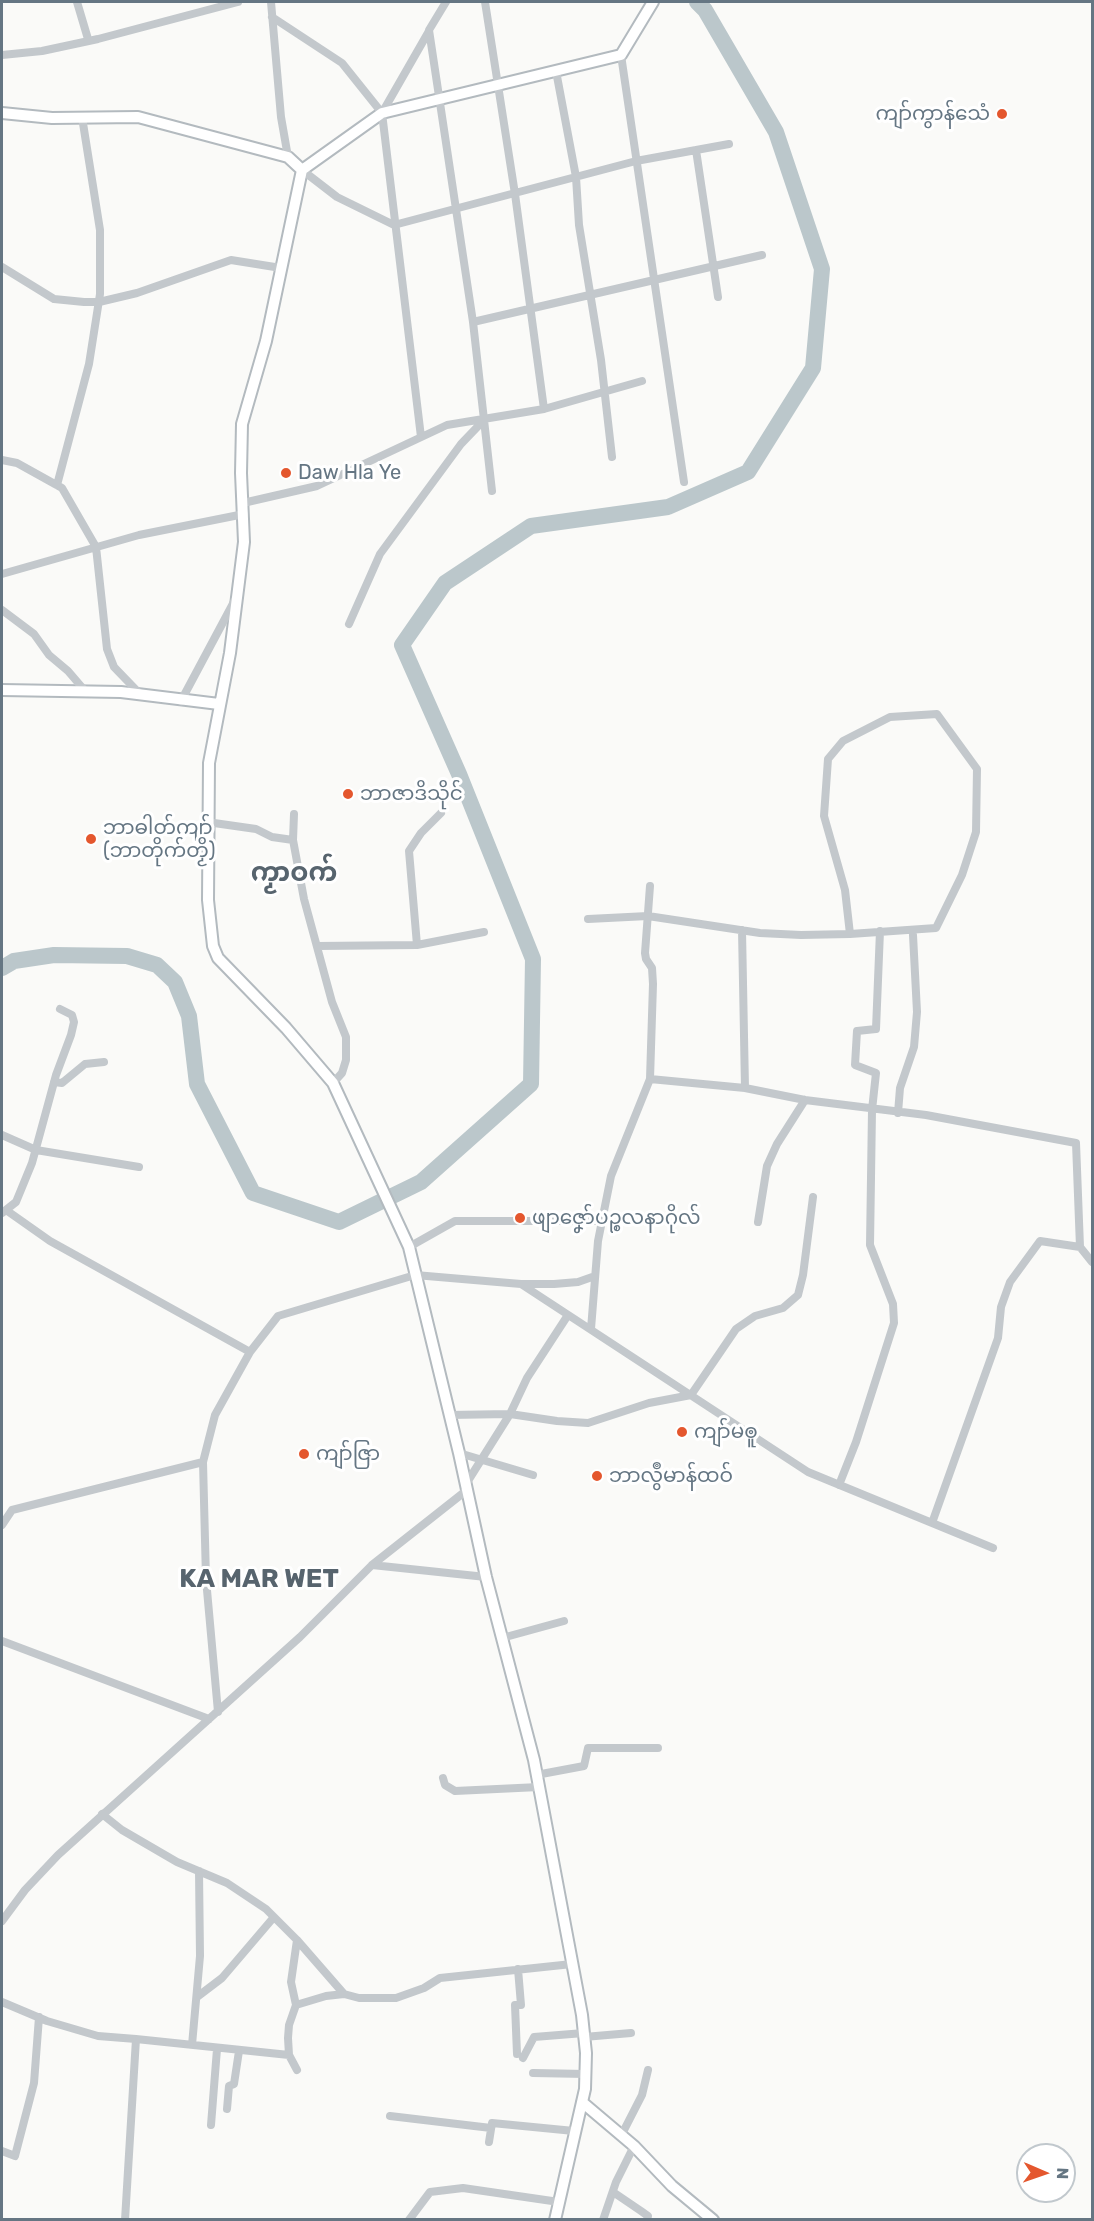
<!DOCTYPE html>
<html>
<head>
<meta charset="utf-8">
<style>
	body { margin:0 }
	#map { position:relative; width:1094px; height:2221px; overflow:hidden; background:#fafaf8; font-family:Rubik,sans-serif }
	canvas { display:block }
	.frame { position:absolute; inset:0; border:3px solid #657683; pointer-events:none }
	.north { position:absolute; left:1016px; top:2143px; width:60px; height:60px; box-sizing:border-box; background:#fff; border:2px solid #c1c8cd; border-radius:50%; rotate:92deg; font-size:16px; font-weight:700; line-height:24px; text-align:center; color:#657683 }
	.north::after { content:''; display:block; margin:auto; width:21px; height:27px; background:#e4572e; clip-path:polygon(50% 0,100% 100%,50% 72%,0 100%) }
</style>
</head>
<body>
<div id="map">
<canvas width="1094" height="2221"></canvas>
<div class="frame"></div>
<div class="north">N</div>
</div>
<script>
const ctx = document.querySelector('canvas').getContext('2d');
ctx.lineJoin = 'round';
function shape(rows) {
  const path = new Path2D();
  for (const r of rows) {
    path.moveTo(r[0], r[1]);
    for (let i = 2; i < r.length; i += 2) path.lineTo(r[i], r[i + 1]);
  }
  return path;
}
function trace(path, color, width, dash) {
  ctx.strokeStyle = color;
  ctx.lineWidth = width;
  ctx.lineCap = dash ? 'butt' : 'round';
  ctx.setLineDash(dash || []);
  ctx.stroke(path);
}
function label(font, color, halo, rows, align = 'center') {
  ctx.font = font + ' Rubik,"Noto Sans Myanmar",sans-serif';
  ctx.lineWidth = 6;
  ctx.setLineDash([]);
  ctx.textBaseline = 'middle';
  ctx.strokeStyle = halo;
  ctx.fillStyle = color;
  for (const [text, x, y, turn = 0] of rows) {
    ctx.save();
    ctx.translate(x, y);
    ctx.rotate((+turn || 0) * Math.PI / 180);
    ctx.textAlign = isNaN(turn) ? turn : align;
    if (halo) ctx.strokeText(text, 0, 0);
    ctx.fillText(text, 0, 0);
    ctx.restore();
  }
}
trace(shape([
	[2,968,14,961,54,955,127,956,157,965,175,982,189,1016,197,1084,253,1193,339,1222,421,1182,531,1084,533,959,459,774,402,645,445,583,531,526,668,507,748,472,813,368,822,269,776,132,705,10,697,2]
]), '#bbc7cb', 16);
const secondary = shape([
	[2,113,52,118,138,117,288,157,302,170],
	[2,690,121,692,219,704],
	[582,2102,634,2146,672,2186,713,2220],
	[555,2220,585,2089,586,2053,582,2015,534,1760,486,1577,459,1453,409,1247,333,1083,286,1028,218,958,213,946,208,900,209,763,230,653,244,542,241,473,242,424,266,341,302,170,382,113,621,55,653,2]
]);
trace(secondary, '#b3babf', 14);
trace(shape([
	[77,2,88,39],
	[271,2,281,117,288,157],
	[446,2,429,30,473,322,492,491],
	[272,17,342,63,382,113,421,437],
	[2,55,42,51,98,39,238,2],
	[621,55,684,482],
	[556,71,576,177,579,225,601,360,612,457],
	[382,113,429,31],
	[696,150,718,297],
	[302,170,337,197,394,225,636,161,729,144],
	[2,267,54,299,84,302,99,302,137,293,231,260,281,268],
	[473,322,762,255],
	[544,409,642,381],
	[2,460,17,463,62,488,96,547,107,649,114,667,141,695],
	[57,485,89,364,100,294,100,230,82,117],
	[243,503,317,486,447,425,544,409,515,194,485,2],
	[2,574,139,535,244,514],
	[2,610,34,634,49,655,68,671,86,692],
	[349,624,380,554,461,444,484,420],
	[181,701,236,598],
	[294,814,293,840,304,899,332,1002,346,1037,346,1060,342,1073,333,1083],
	[207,822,256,829,272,837,293,840],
	[588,919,648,916,760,933,801,935,850,934,936,928,962,875,976,832,977,769,937,714,890,717,843,741,828,759,824,816,845,890,850,934],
	[417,945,409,851,421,833,441,813],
	[317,946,417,945,484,932],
	[650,1079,653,984,652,968,646,959,645,953,650,886],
	[54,1082,62,1083,85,1064,104,1062],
	[745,1088,805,1100,926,1115,1076,1143,1080,1247,1040,1241,1010,1282,1001,1307,998,1338,932,1523],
	[898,1113,900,1088,914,1047,917,1012,913,935],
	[2,1135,36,1150,139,1167],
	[6,1210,50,1241,250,1352],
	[2,1213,16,1202,32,1163,56,1075,71,1035,74,1022,72,1015,60,1009],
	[758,1222,767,1166,777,1144,805,1100],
	[409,1247,455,1221,602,1221],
	[1080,1247,1092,1262],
	[521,1284,554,1284,578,1282,595,1276],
	[591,1329,598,1241,611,1176,650,1079,745,1088,742,930],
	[449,1415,510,1414,557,1421,588,1423,649,1403,691,1395,736,1329,755,1316,783,1308,798,1295,803,1275,813,1197],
	[459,1453,533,1475],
	[466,1484,510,1414,527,1378,568,1315],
	[839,1485,856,1442,894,1323,893,1304,870,1245,872,1110,876,1073,855,1065,857,1031,876,1029,880,931],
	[2,1525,12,1510,203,1462],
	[372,1565,486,1577],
	[502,1638,564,1621],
	[2,1641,209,1719],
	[218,1712,206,1579,203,1462,215,1415,250,1352,278,1316,415,1275,521,1284,808,1472,993,1548],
	[536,1775,584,1766,588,1748,658,1748],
	[443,1778,445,1785,455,1791,539,1787],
	[102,1814,122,1830,177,1862,227,1883,266,1909,297,1940],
	[2,1921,25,1890,58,1855,300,1637,372,1565,467,1490],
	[197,1997,222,1978,274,1917],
	[2,2002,47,2021,98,2036,136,2039],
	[296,2005,291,1982,297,1940,344,1994],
	[584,2037,631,2033],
	[192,2045,200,1956,199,1871],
	[517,2054,515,2005,521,2005,518,1969],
	[523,2058,534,2037,584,2033],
	[297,2070,289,2055,288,2038,289,2025,296,2005,326,1996,344,1994,359,1998,396,1998,424,1988,440,1978,572,1964],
	[533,2073,586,2074],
	[227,2109,229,2086,234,2084,239,2051],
	[390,2116,491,2128],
	[211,2125,217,2049],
	[621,2136,642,2095,648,2070],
	[489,2142,492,2123,574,2131],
	[2,2151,15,2156,34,2083,39,2017],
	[613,2192,641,2211,648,2216,647,2220],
	[125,2220,136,2039,289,2055],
	[409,2220,430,2192,463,2188,559,2202],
	[603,2220,616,2182,634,2146]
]), '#c3c8cc', 8);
trace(secondary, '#fff', 10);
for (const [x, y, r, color] of [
	[1002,114,6,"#e4572e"],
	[286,473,6,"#e4572e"],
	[348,794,6,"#e4572e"],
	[91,839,6,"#e4572e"],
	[520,1218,6,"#e4572e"],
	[682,1432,6,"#e4572e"],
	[304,1454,6,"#e4572e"],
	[597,1476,6,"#e4572e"]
]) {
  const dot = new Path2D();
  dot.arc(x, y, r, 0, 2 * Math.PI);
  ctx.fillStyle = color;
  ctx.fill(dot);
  trace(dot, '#fff', 2);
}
label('20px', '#657683', '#fff', [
	["ကျာ်ကွာန်သေံ",990,114,"right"],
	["Daw Hla Ye",298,473],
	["ဘာဇာဒိသိုင်",360,794],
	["ဘာဓါတ်ကျာ်",103,828],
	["(ဘာတိုက်တၟိ)",103,851],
	["ဖျာဇၞော်ပဉ္စလနာဂိုလ်",532,1218],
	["ကျာ်မၜူ",694,1432],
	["ကျာ်ဇြာ",316,1454],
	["ဘာလွဳမာန်ထဝ်",609,1476]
], 'left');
label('bold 26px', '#57646e', '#fff', [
	["ကၟာဝက်",294,873],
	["KA MAR WET",259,1579]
]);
</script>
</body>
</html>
